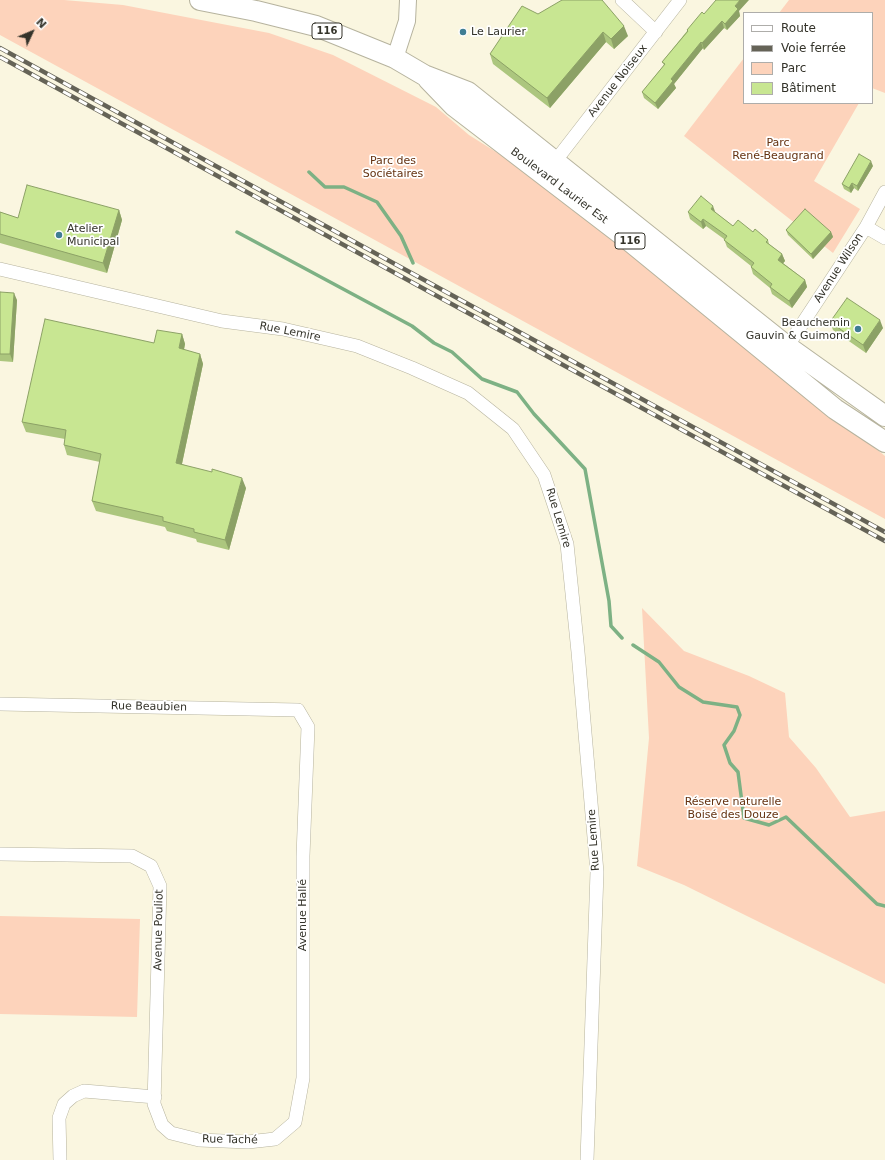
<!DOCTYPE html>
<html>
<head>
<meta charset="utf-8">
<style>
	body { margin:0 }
	#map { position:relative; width:885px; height:1160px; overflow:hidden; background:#faf6e0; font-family:"DejaVu Sans",sans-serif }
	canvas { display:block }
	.legend { position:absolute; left:743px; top:12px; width:130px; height:92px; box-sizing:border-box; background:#fff; border:1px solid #aeadaa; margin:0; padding:5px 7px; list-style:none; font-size:12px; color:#34332a }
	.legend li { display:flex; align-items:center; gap:8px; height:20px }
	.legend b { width:20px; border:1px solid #aeadaa }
	.north { position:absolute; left:12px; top:12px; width:40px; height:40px; -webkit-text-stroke:3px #fff; paint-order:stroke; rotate:46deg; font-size:11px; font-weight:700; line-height:16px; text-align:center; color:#34332a }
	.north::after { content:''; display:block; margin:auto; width:14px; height:18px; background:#34332a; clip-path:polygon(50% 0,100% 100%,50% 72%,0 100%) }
</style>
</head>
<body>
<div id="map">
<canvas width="885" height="1160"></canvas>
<ul class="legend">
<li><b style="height:5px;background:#fff"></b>Route</li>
<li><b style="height:5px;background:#656357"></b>Voie ferrée</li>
<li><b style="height:11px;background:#fdd3bb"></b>Parc</li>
<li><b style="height:11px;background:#c8e692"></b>Bâtiment</li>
</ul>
<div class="north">N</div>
</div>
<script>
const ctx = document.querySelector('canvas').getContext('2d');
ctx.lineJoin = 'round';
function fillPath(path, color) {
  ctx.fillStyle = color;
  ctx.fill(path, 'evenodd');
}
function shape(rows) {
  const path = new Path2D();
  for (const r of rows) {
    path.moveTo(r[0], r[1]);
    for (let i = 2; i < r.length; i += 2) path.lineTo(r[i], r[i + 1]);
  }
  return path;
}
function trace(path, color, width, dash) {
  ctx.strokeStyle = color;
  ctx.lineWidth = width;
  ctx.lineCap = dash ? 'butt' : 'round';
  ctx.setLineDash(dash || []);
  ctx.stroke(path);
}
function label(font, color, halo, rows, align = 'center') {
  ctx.font = font + ' "DejaVu Sans",sans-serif';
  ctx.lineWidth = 3.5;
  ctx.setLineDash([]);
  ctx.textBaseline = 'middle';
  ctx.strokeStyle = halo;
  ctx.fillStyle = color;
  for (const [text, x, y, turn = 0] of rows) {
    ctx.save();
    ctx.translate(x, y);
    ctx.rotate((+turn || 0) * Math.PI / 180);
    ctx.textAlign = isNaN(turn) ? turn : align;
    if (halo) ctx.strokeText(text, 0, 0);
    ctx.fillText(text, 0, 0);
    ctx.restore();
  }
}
fillPath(shape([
	[0,0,64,0,123,5,269,33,333,55,436,107,469,135,547,184,690,303,885,456,885,519,0,35],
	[789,0,885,0,885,93,872,88,872,13,779,13],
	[744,58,744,103,859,103,814,181,860,209,833,253,684,136],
	[642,608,684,651,749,676,785,693,789,737,816,768,850,817,885,811,885,984,684,885,637,866,649,738],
	[0,916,140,919,137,1017,0,1014]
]), '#fdd3bb');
trace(shape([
	[309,172,325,187,344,187,377,202,401,236,413,263],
	[237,232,412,326,434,343,452,352,482,379,517,392,534,414,585,469,609,601,611,626,622,638],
	[633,645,659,662,679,687,703,702,737,707,740,715,734,731,724,745,730,763,738,772,744,818,769,825,786,817,877,904,885,906]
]), '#7db184', 3.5);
const minor = shape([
	[622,0,656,32],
	[550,168,680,0],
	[866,227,885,238],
	[0,269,222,321,283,329,357,346,412,368,468,393,513,429,544,475,567,544,578,652,597,872,587,1160],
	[783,353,866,227,885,192],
	[0,704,298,710,308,727,303,856,303,1078,295,1122,275,1139,248,1142,199,1140,171,1133,162,1125,154,1104,160,886,151,866,132,856,0,854],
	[60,1160,59,1118,64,1104,73,1096,84,1091,155,1097]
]);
const tertiary = shape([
	[395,58,407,21,408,0]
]);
const primary = shape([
	[200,0,256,11,316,26,395,58,424,75,468,92,788,347,885,416],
	[428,79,454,106,621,234,835,409,885,442]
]);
trace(minor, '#b6b39e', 14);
trace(tertiary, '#b6b39e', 18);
trace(primary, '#b6b39e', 22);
trace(minor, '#fff', 13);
trace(tertiary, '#fff', 16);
trace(primary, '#fff', 20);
const rail = shape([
	[0,48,885,532],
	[0,57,885,541]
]);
trace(rail, '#656357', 4.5);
trace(rail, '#fff', 3, [9]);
fillPath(shape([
	[739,11,740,16,727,30,724,28,704,50,703,48,674,84,676,88,658,109,644,98,642,92,664,65,662,62,687,31,687,30],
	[538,14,628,36,614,49,606,42,550,108,493,64,490,54],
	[873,166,858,191,854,188,851,193,844,189,842,184],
	[119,210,122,220,107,273,0,243,0,212,18,218],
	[688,212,716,213,733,226,753,232,768,240,769,244,782,254,785,261,783,263,805,280,807,287,792,308,772,294,770,288,753,274,751,267,751,266,727,247,724,239,706,226,703,229,690,219],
	[786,230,831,232,833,237,813,259,788,235],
	[0,292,17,300,13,362,0,361],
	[830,322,883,328,866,353,833,330],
	[182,334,185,344,184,350,200,354,203,364,182,464,246,488,229,550,197,542,196,539,167,531,165,527,96,511,92,501,100,462,67,455,64,445,65,439,26,432,22,422]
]), '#acc67e');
fillPath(shape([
	[740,0,749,0,739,11,740,16,727,30,725,24,735,6],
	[722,21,724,28,704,50,702,43],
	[624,26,628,36,614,49,611,39],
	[603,32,606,42,550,108,547,98],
	[701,42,703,48,674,84,676,88,658,109,655,103,671,79],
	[871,161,873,166,858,191,857,186],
	[852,183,854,188,851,193,849,188],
	[713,206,716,214,711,209],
	[119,210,122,220,107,273,103,263],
	[703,219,706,226,703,229,701,222],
	[831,232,833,237,813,259,811,254],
	[782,254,785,261,780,267,778,260],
	[805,280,807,287,792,308,789,301],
	[14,293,17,300,13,362,10,354],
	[880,320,883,328,866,353,863,345],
	[182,334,185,344,182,358,179,348],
	[200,354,203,364,180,473,176,463],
	[242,478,246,488,229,550,225,540]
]), '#8ca166');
const building = shape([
	[562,0,602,0,624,26,611,39,603,32,547,98,490,54,522,6,538,14,562,0],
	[716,0,740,0,735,6,738,9,725,24,722,21,702,43,701,42,671,79,673,81,655,103,642,92,665,64,662,62,688,31,687,30,702,12,704,14,716,0],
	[859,154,871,161,857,186,852,183,849,188,842,184,859,154],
	[27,185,119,210,103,263,0,234,0,212,18,218,27,185],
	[701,196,713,206,711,209,733,226,738,220,753,232,755,229,768,240,766,242,782,254,778,260,805,280,789,301,770,287,772,284,751,267,754,263,724,240,727,236,703,219,701,222,688,212,701,196],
	[805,209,831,232,811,254,786,230,805,209],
	[0,292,14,293,10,354,0,354,0,292],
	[847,298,880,320,863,345,830,322,847,298],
	[45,319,154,343,157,330,182,334,179,348,200,354,176,463,212,472,212,469,242,478,225,540,194,532,194,529,163,521,163,517,92,501,101,454,64,445,66,430,22,422,45,319]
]);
fillPath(building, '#c8e692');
trace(building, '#8ca166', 1);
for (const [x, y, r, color] of [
	[463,32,4,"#3f7d93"],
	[59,235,4,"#3f7d93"],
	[858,329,4,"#3f7d93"]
]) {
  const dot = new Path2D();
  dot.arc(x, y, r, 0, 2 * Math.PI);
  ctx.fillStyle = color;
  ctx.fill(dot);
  trace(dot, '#fff', 1.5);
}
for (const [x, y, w] of [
	[327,31,30],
	[630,241,30]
]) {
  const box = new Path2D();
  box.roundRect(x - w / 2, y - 8, w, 16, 3);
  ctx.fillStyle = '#fff';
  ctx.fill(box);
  trace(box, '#34332a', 1);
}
label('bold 10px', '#34332a', null, [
	["116",327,31],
	["116",630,241]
]);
label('11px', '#34332a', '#fff', [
	["Le Laurier",471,32],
	["Atelier",67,229],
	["Municipal",67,242],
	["Beauchemin",850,323,"right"],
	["Gauvin & Guimond",850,336,"right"]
], 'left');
label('11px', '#34332a', '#fff', [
	["Avenue Noiseux",618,81,-52],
	["Boulevard Laurier Est",559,186,37],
	["Avenue Wilson",839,268,-57],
	["Rue Lemire",290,332,11],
	["Rue Lemire",558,518,73],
	["Rue Beaubien",149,707,1],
	["Rue Lemire",594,840,-94],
	["Avenue Hallé",303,915,-90],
	["Avenue Pouliot",159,930,-89],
	["Rue Taché",230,1140,1]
]);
label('11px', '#653210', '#fff', [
	["Parc",778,143],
	["René-Beaugrand",778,156],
	["Parc des",393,161],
	["Sociétaires",393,174],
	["Réserve naturelle",733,802],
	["Boisé des Douze",733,815]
]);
</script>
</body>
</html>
